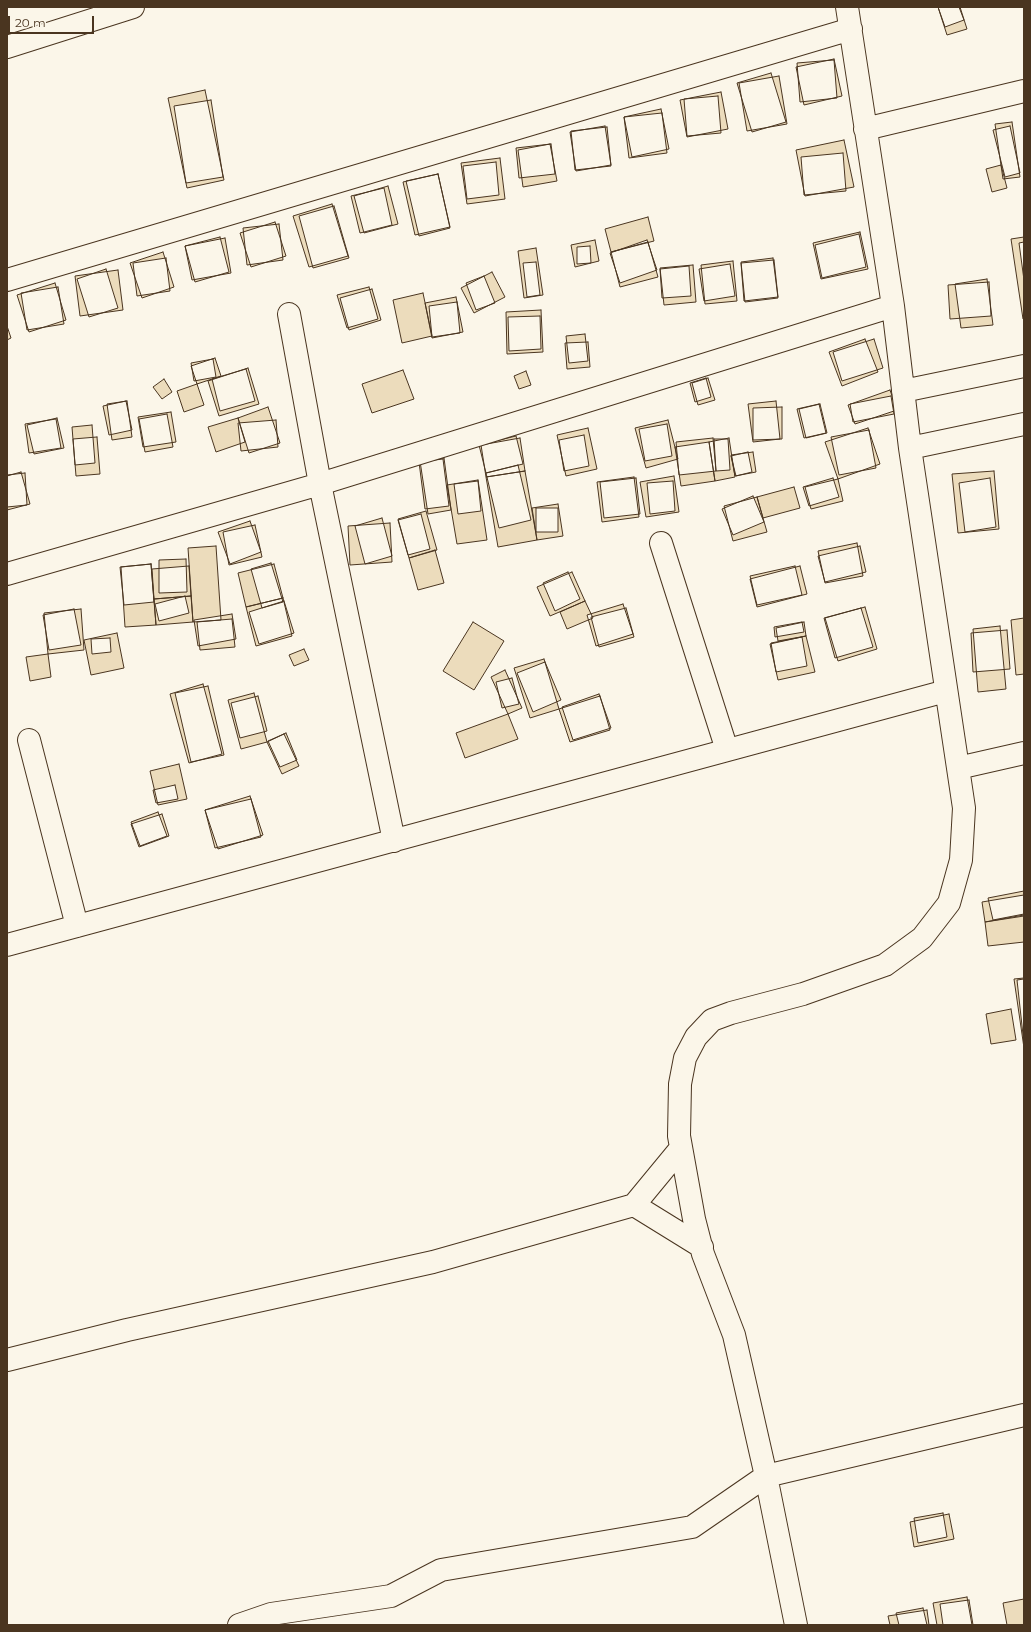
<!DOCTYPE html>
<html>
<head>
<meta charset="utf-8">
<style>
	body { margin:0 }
	#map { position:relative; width:1031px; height:1632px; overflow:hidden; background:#fbf6e9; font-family:Montserrat,sans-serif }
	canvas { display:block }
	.frame { position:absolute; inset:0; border:8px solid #4a3520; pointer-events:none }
	.scale { position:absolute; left:8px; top:16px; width:86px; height:18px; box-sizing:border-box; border:2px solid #4a3520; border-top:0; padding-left:5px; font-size:12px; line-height:14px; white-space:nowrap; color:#4a3520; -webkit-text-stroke:3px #fbf6e9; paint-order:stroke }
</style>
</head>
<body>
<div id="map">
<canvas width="1031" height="1632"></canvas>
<div class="frame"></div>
<div class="scale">20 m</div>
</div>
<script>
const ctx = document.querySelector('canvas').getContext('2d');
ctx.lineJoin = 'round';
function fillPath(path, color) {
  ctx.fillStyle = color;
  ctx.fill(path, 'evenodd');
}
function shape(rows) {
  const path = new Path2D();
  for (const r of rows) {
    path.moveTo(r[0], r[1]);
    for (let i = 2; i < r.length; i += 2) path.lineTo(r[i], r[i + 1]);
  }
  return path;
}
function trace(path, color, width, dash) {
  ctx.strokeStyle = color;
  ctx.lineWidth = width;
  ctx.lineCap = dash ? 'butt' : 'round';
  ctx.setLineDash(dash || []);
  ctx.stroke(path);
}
const building = shape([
	[938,7,960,7,967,29,947,35,938,7],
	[938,7,959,7,964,20,945,27,938,7],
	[834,59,842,96,804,105,796,67,834,59],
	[834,60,837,98,800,102,797,63,834,60],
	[771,73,786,122,752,132,737,83,771,73],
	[779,76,787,124,747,131,739,83,779,76],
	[205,90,224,180,187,188,168,98,205,90],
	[721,92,728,129,687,137,680,100,721,92],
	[718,96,721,133,687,136,684,99,718,96],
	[211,100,223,177,186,183,174,106,211,100],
	[661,109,669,149,632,157,624,117,661,109],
	[662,113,667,153,629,158,624,117,662,113],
	[1012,122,1020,177,1003,179,995,124,1012,122],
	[605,126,611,165,576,171,570,132,605,126],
	[1010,126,1020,173,1005,177,993,130,1010,126],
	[607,127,611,166,575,170,571,131,607,127],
	[844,140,854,187,805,196,796,150,844,140],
	[550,144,557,181,523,187,518,150,550,144],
	[551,144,555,174,519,178,516,148,551,144],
	[843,153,846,191,804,195,801,157,843,153],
	[500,158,505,199,467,204,461,163,500,158],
	[496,162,499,195,467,199,463,166,496,162],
	[1001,165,1007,188,992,192,986,169,1001,165],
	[438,174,450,228,419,236,406,181,438,174],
	[438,174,450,227,415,235,403,182,438,174],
	[388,186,398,224,364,233,354,196,388,186],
	[384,188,392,225,360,233,351,196,384,188],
	[332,204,348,256,309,267,293,216,332,204],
	[334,206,349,258,313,268,299,216,334,206],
	[648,217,654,241,611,252,605,229,648,217],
	[275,222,286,256,251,267,240,233,275,222],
	[279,224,283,260,247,265,243,228,279,224],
	[860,232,868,269,821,279,813,243,860,232],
	[859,234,866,267,822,278,815,245,859,234],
	[220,237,229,272,195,282,185,246,220,237],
	[1024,237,1024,319,1023,319,1011,239,1024,237],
	[225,238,231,273,192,280,185,246,225,238],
	[595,240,599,261,575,267,571,245,595,240],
	[647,240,657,270,620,283,610,253,647,240],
	[648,242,658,277,620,287,611,252,648,242],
	[1024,242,1024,280,1019,243,1024,242],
	[590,246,591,263,577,264,577,247,590,246],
	[536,248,543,295,524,298,518,251,536,248],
	[163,252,174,287,142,298,130,263,163,252],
	[166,258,170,291,137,296,133,263,166,258],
	[773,258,778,298,745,302,741,262,773,258],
	[774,260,778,297,744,301,741,263,774,260],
	[733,261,737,301,705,304,701,265,733,261],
	[536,262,540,295,527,297,523,263,536,262],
	[730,264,735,296,704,301,699,269,730,264],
	[693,265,696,302,664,305,660,268,693,265],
	[689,266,691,296,662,298,660,269,689,266],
	[106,269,118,308,89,317,77,279,106,269],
	[118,270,123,310,80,316,75,276,118,270],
	[492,272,505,297,474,313,461,288,492,272],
	[484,276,495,303,476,310,466,283,484,276],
	[987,279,993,325,961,328,955,284,987,279],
	[989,282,991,316,950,319,948,285,989,282],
	[55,283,66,320,29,332,17,295,55,283],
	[58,287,64,324,27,330,21,293,58,287],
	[369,287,378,319,347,328,337,295,369,287],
	[372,289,381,320,349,330,340,298,372,289],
	[423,293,432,336,402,343,393,300,423,293],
	[456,297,463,332,432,338,425,303,456,297],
	[457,302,460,333,432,337,429,306,457,302],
	[541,310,543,352,507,354,506,312,541,310],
	[540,316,541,349,509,351,508,317,540,316],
	[7,326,11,338,7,340,7,326],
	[585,334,588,361,569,363,566,336,585,334],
	[865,339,878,372,842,386,829,352,865,339],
	[874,339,883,368,842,381,833,352,874,339],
	[588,342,590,367,567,369,565,343,588,342],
	[215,358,221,376,197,384,191,366,215,358],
	[213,359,216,377,194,381,191,363,213,359],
	[248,368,259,404,219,416,208,381,248,368],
	[246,369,255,401,220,411,212,379,246,369],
	[403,370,414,399,372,413,362,384,403,370],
	[526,371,531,385,519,389,514,376,526,371],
	[706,378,711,397,695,402,690,383,706,378],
	[708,378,715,400,698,405,692,383,708,378],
	[164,379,172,392,162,399,153,387,164,379],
	[197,384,204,405,184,412,177,391,197,384],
	[890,390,897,410,855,424,848,405,890,390],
	[891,396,894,414,853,422,850,404,891,396],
	[126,401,132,430,109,435,103,406,126,401],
	[127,401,132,437,112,440,107,404,127,401],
	[776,401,780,439,753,442,748,404,776,401],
	[819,404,826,433,804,438,797,409,819,404],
	[820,404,827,433,806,438,799,409,820,404],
	[268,407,280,443,249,453,238,418,268,407],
	[782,407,782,439,753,440,753,408,782,407],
	[171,412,176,442,143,447,138,417,171,412],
	[167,414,173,447,145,452,139,419,167,414],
	[57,418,64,448,34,454,27,425,57,418],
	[238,418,245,442,216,452,208,427,238,418],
	[56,419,61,448,29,453,25,424,56,419],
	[276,420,278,447,241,451,238,423,276,420],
	[668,420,678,459,646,468,635,428,668,420],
	[667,424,672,456,645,461,639,429,667,424],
	[92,425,95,463,75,465,72,427,92,425],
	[588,428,597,469,566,476,557,435,588,428],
	[868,428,880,464,838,479,825,442,868,428],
	[869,430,876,468,839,475,831,437,869,430],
	[584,435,589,466,564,471,559,440,584,435],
	[516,436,523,464,486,473,479,445,516,436],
	[97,437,100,474,76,476,73,439,97,437],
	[520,438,525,471,486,477,481,445,520,438],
	[713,438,716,471,679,475,676,442,713,438],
	[729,438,735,477,715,481,709,442,729,438],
	[714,439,728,439,730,470,716,471,714,439],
	[709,442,715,481,681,486,675,447,709,442],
	[748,452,752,472,736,476,731,456,748,452],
	[753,452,756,472,735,476,731,455,753,452],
	[444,458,451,510,428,514,420,461,444,458],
	[443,459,449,506,425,509,419,462,443,459],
	[518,465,531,520,499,528,486,473,518,465],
	[525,471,537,540,498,547,486,477,525,471],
	[994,471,999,529,958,533,952,474,994,471],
	[21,472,30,504,7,510,7,476,21,472],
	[25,473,27,505,7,507,7,475,25,473],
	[674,476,679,512,646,517,640,482,674,476],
	[634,477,639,517,602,522,597,482,634,477],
	[636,478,640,514,604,518,600,482,636,478],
	[833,478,839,497,809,506,803,487,833,478],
	[990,478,996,527,965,532,959,483,990,478],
	[838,479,843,501,811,509,805,487,838,479],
	[478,480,487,540,457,544,447,485,478,480],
	[478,481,481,511,458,514,454,484,478,481],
	[673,481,675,511,650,514,647,483,673,481],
	[794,487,800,508,763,518,757,497,794,487],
	[753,496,764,522,733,535,722,509,753,496],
	[757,497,767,532,733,541,724,506,757,497],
	[558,504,563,536,537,540,532,508,558,504],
	[536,508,558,508,558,532,536,532,536,508],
	[426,511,437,550,409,558,398,519,426,511],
	[421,514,430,549,408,555,398,520,421,514],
	[382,518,392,556,365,564,355,526,382,518],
	[250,521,261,552,230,564,218,532,250,521],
	[390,523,392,562,350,565,348,526,390,523],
	[255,525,262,557,229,565,223,532,255,525],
	[857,543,863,576,825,583,818,551,857,543],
	[216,546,221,620,193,622,188,548,216,546],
	[860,546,866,572,825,582,818,556,860,546],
	[435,550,444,583,418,590,409,558,435,550],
	[186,559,187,592,159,593,159,560,186,559],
	[271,563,283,602,262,608,251,569,271,563],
	[151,564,156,625,125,627,121,567,151,564],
	[151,564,154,602,124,605,120,567,151,564],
	[274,564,283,598,246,607,238,573,274,564],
	[189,566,191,596,154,599,152,569,189,566],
	[795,566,802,595,757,605,750,576,795,566],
	[800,566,807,594,757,607,750,579,800,566],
	[568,572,580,599,555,611,543,583,568,572],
	[572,572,585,601,550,616,537,587,572,572],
	[185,596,189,613,159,621,155,604,185,596],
	[191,596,193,622,156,625,154,599,191,596],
	[283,598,292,636,256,646,246,607,283,598],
	[284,601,294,633,259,644,249,612,284,601],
	[585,601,593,618,567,629,560,612,585,601],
	[623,604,633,634,596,646,587,615,623,604],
	[865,607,877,649,838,661,825,618,865,607],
	[626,608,634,637,599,647,591,617,626,608],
	[861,608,873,647,835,658,824,618,861,608],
	[74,609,81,645,49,650,43,615,74,609],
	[81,609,84,650,48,654,44,613,81,609],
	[232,614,236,639,198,646,194,620,232,614],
	[1024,618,1024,674,1016,675,1011,620,1024,618],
	[232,619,235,647,200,650,197,622,232,619],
	[473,622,504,641,474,690,443,671,473,622],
	[802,622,804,632,775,637,774,627,802,622],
	[804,622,806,636,778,641,776,628,804,622],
	[1000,626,1006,689,978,692,973,629,1000,626],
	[1007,630,1010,669,973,672,971,633,1007,630],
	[117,633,124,668,91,675,84,640,117,633],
	[806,636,815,672,778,680,770,644,806,636],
	[802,637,807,666,776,672,771,643,802,637],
	[110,638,111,652,92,654,91,639,110,638],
	[304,649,309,660,294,666,289,655,304,649],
	[48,654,51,677,30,681,26,657,48,654],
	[544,659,559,709,530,718,514,668,544,659],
	[545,662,561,700,533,712,517,673,545,662],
	[505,670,522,708,508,714,491,677,505,670],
	[512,678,519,704,502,708,496,682,512,678],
	[203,684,222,754,189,763,170,694,203,684],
	[208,686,224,755,191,762,175,693,208,686],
	[254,693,267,742,241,749,228,700,254,693],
	[599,694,611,728,573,740,562,707,599,694],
	[258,696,267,731,240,738,231,703,258,696],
	[600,696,610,730,570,742,559,709,600,696],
	[508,714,518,739,465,758,456,733,508,714],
	[286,733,297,760,280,767,268,741,286,733],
	[284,734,299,766,282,774,267,742,284,734],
	[179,764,187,799,158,805,150,771,179,764],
	[175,785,178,799,156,803,153,790,175,785],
	[250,796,263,835,218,849,205,810,250,796],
	[251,799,261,837,215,848,205,810,251,799],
	[158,812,167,836,140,846,131,822,158,812],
	[162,814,169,836,139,847,131,824,162,814],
	[1024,891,1024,914,993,920,988,898,1024,891],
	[1024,895,1024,915,985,922,982,902,1024,895],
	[1024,916,1024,942,988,946,985,922,1024,916],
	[1024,978,1024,1048,1014,979,1024,978],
	[1024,979,1024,1044,1017,980,1024,979],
	[1011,1009,1016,1040,991,1044,986,1014,1011,1009],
	[943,1513,947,1537,918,1543,914,1518,943,1513],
	[949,1514,954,1539,914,1547,910,1522,949,1514],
	[967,1597,972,1625,937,1625,933,1603,967,1597],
	[1024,1599,1024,1625,1007,1625,1003,1603,1024,1599],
	[969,1600,973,1625,943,1625,940,1604,969,1600],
	[923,1608,927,1625,899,1625,896,1613,923,1608],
	[927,1610,929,1625,890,1625,888,1616,927,1610]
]);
fillPath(building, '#ecdcbc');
trace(building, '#4a3520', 1);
const street = shape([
	[7,47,133,7],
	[865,129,1024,91],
	[7,280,851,29],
	[289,314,320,484,394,841],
	[903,391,1024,366],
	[910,448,1024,424],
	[661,543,727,750],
	[7,574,320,484,893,306],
	[29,740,77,926],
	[958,768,1024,753],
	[7,945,946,691],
	[634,1205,702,1247],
	[7,1360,127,1330,433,1262,634,1205,681,1148],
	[239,1625,271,1614,391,1596,441,1570,692,1527,766,1476,1024,1415],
	[796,1625,766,1476,734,1335,703,1254,694,1219,679,1136,680,1084,685,1058,696,1037,712,1020,731,1013,803,994,885,965,922,938,949,903,961,860,964,808,910,448,893,306,847,7]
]);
trace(street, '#4a3520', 24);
trace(street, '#fbf6e9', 22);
</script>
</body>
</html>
